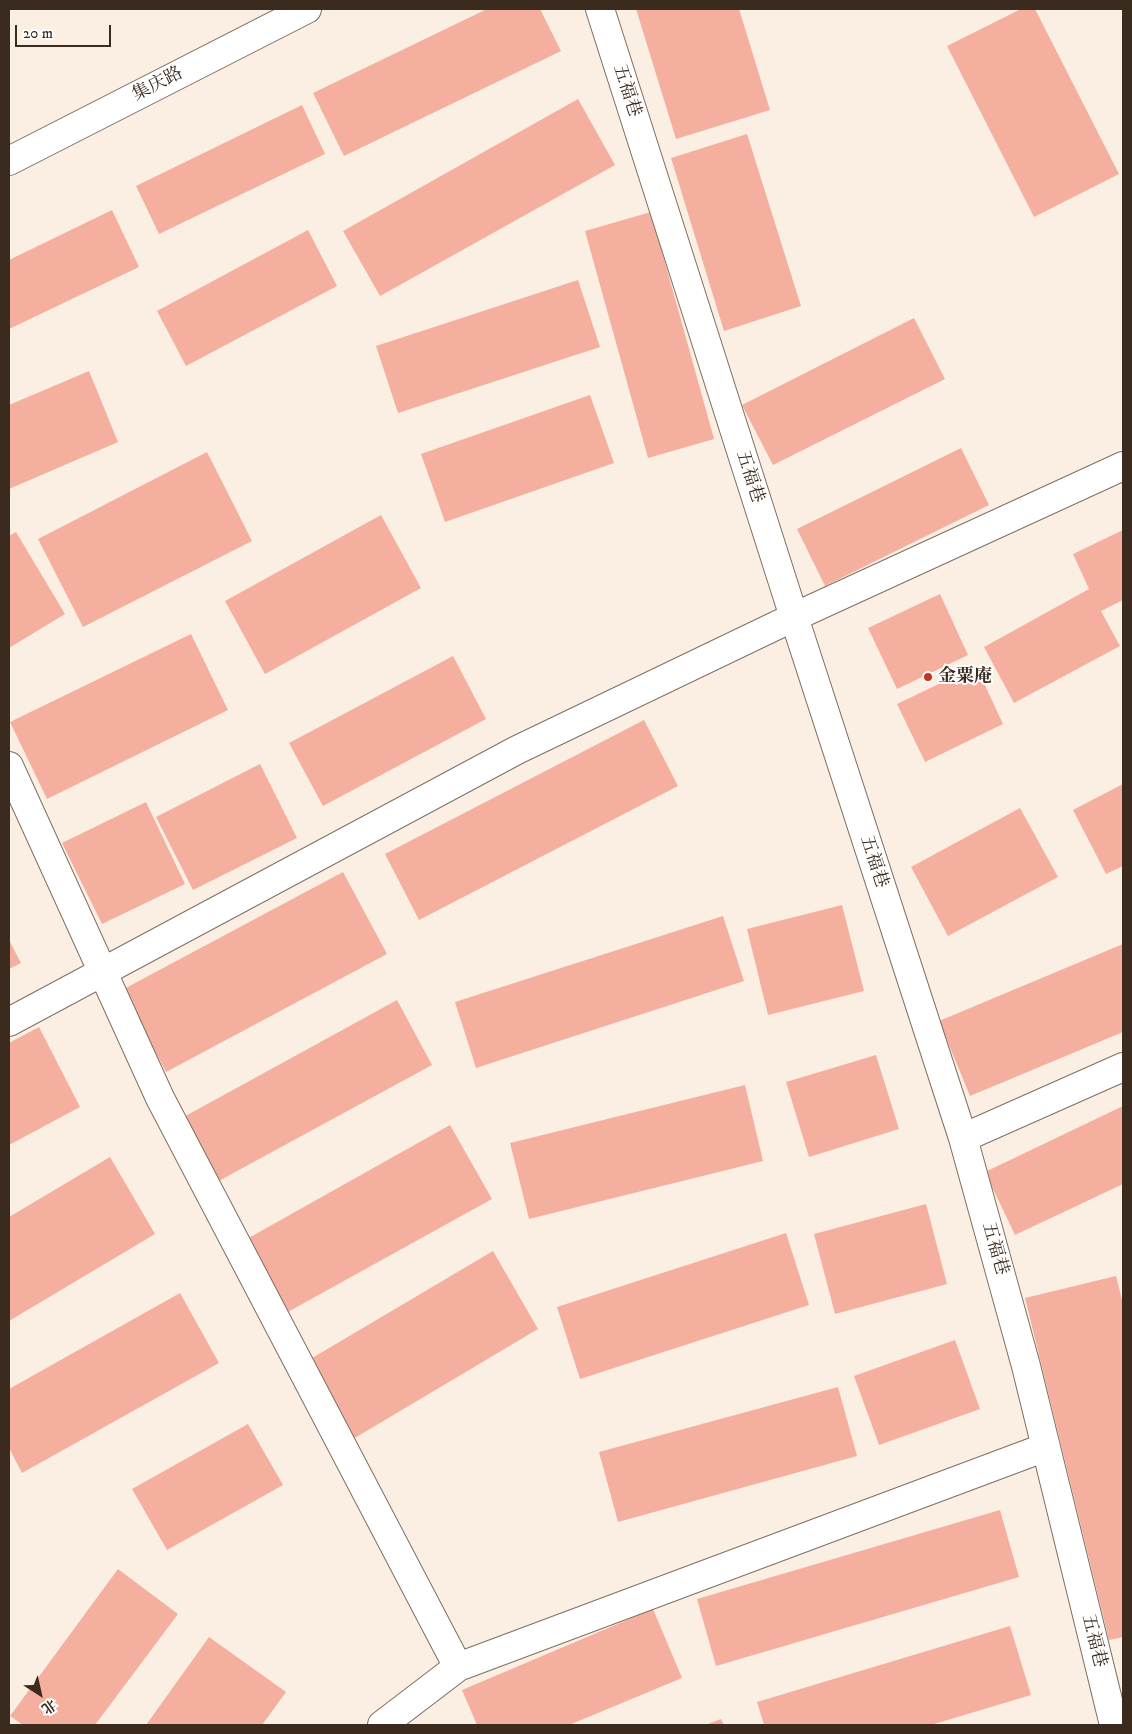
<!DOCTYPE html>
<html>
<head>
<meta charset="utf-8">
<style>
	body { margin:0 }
	#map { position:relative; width:1132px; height:1734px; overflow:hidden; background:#faefe2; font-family:"IM FELL DW Pica","Noto Serif SC",serif }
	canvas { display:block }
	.frame { position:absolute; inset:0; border:10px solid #3b2a1e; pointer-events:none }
	.north { position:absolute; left:15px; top:1669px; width:50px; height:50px; -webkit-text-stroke:4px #fff; paint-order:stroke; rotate:145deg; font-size:14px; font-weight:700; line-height:20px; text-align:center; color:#3b2a1e }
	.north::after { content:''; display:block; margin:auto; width:18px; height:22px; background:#3b2a1e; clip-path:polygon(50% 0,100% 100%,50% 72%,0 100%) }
	.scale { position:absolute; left:15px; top:25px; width:96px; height:22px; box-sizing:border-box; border:2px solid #3b2a1e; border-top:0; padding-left:6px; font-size:15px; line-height:18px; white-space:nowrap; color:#3b2a1e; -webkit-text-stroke:4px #fff; paint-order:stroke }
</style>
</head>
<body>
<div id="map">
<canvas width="1132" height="1734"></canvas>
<div class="frame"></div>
<div class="north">北</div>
<div class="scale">20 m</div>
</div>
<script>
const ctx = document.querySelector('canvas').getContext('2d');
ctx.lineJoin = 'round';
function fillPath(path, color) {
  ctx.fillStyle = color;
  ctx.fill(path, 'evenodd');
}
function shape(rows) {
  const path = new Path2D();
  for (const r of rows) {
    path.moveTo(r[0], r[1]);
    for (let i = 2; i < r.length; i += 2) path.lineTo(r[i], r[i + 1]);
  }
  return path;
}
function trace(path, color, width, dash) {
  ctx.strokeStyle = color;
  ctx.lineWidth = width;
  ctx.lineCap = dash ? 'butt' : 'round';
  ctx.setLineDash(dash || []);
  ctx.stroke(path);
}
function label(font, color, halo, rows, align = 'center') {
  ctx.font = font + ' "IM FELL DW Pica","Noto Serif SC",serif';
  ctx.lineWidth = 4;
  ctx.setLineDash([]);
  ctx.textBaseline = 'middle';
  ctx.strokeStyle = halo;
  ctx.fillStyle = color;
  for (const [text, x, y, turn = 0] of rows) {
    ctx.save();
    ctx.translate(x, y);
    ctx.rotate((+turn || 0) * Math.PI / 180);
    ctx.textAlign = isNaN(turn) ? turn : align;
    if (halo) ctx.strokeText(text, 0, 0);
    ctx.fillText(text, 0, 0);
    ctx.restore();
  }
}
fillPath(shape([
	[487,9,540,9,561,51,344,156,313,93],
	[636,9,739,9,770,110,676,139],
	[1021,9,1035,9,1119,174,1034,217,947,46],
	[578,99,615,165,380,296,343,231],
	[302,105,325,154,159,234,136,186],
	[747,134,801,306,724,331,671,158],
	[112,210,139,267,9,329,9,260],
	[651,212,714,439,648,458,585,231],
	[308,230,337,286,186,366,157,311],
	[578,280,600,347,398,413,376,346],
	[914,318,945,379,773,465,742,405],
	[89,371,118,442,9,489,9,405],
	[590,395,614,463,445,522,421,454],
	[961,448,989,505,825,586,797,529],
	[207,452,252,541,83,627,38,539],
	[381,515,421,588,265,674,225,601],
	[1123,530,1123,600,1101,611,1120,646,1014,703,984,647,1089,589,1073,554],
	[16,532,65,614,9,648,9,536],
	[940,594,968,655,897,689,868,628],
	[191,634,228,710,47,799,10,722],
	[453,656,486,719,323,806,289,743],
	[976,666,1003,724,925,762,897,704],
	[644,720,678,786,419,920,385,854],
	[260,764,297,838,193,890,156,817],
	[1123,784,1123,866,1106,874,1073,810],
	[146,802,185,884,102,924,62,843],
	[1020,808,1058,877,948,936,911,867],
	[343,872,387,954,166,1072,122,990],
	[842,905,864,991,768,1015,747,929],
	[723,916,744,981,476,1068,455,1002],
	[9,940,21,963,9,969],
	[1123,944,1123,1032,970,1096,939,1021],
	[397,1000,432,1065,215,1183,180,1119],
	[39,1027,80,1107,9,1145,9,1043],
	[876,1055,899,1129,809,1157,786,1082],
	[745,1085,763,1161,529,1219,510,1143],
	[1123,1106,1123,1184,1015,1235,985,1172],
	[450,1125,492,1199,286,1313,245,1240],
	[110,1157,155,1234,9,1321,9,1217],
	[926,1204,947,1284,835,1314,814,1234],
	[786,1233,809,1305,580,1379,557,1307],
	[493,1251,538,1329,348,1442,302,1364],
	[1116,1276,1123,1304,1123,1637,1109,1640,1025,1298],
	[180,1293,219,1363,22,1473,9,1448,9,1389],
	[955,1340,980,1409,879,1445,854,1376],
	[838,1387,857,1456,618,1522,599,1452],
	[248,1424,283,1485,167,1550,132,1489],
	[1000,1510,1019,1577,716,1666,697,1599],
	[118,1569,178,1614,95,1725,23,1725,10,1716],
	[653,1609,682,1678,569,1725,477,1725,462,1690],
	[1010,1626,1031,1695,931,1725,764,1725,757,1702],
	[209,1637,286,1692,262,1725,146,1725],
	[721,1719,724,1725,705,1725]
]), '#f5af9e');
const minor = shape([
	[600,9,794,617,963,1138,1026,1366,1114,1725],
	[9,766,160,1098,458,1667],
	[9,1022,517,750,794,617,1123,466],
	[963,1138,1123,1067],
	[382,1725,458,1667,1046,1447]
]);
const major = shape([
	[9,161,307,9]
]);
trace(minor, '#7e6f63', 30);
trace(major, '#7e6f63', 30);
trace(minor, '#fff', 28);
trace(major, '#fff', 28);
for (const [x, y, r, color] of [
	[928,677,5,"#c8321e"]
]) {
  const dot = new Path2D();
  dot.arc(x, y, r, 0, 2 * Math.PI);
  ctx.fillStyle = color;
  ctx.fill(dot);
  trace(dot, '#fff', 2);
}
label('18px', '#3b2a1e', '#fff', [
	["集庆路",158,85,-27],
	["五福巷",626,91,72],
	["五福巷",749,477,72],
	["五福巷",873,862,72],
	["五福巷",994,1249,74],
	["五福巷",1093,1641,76]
]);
label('bold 18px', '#3b2a1e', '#fff', [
	["金粟庵",938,677]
], 'left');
</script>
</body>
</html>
